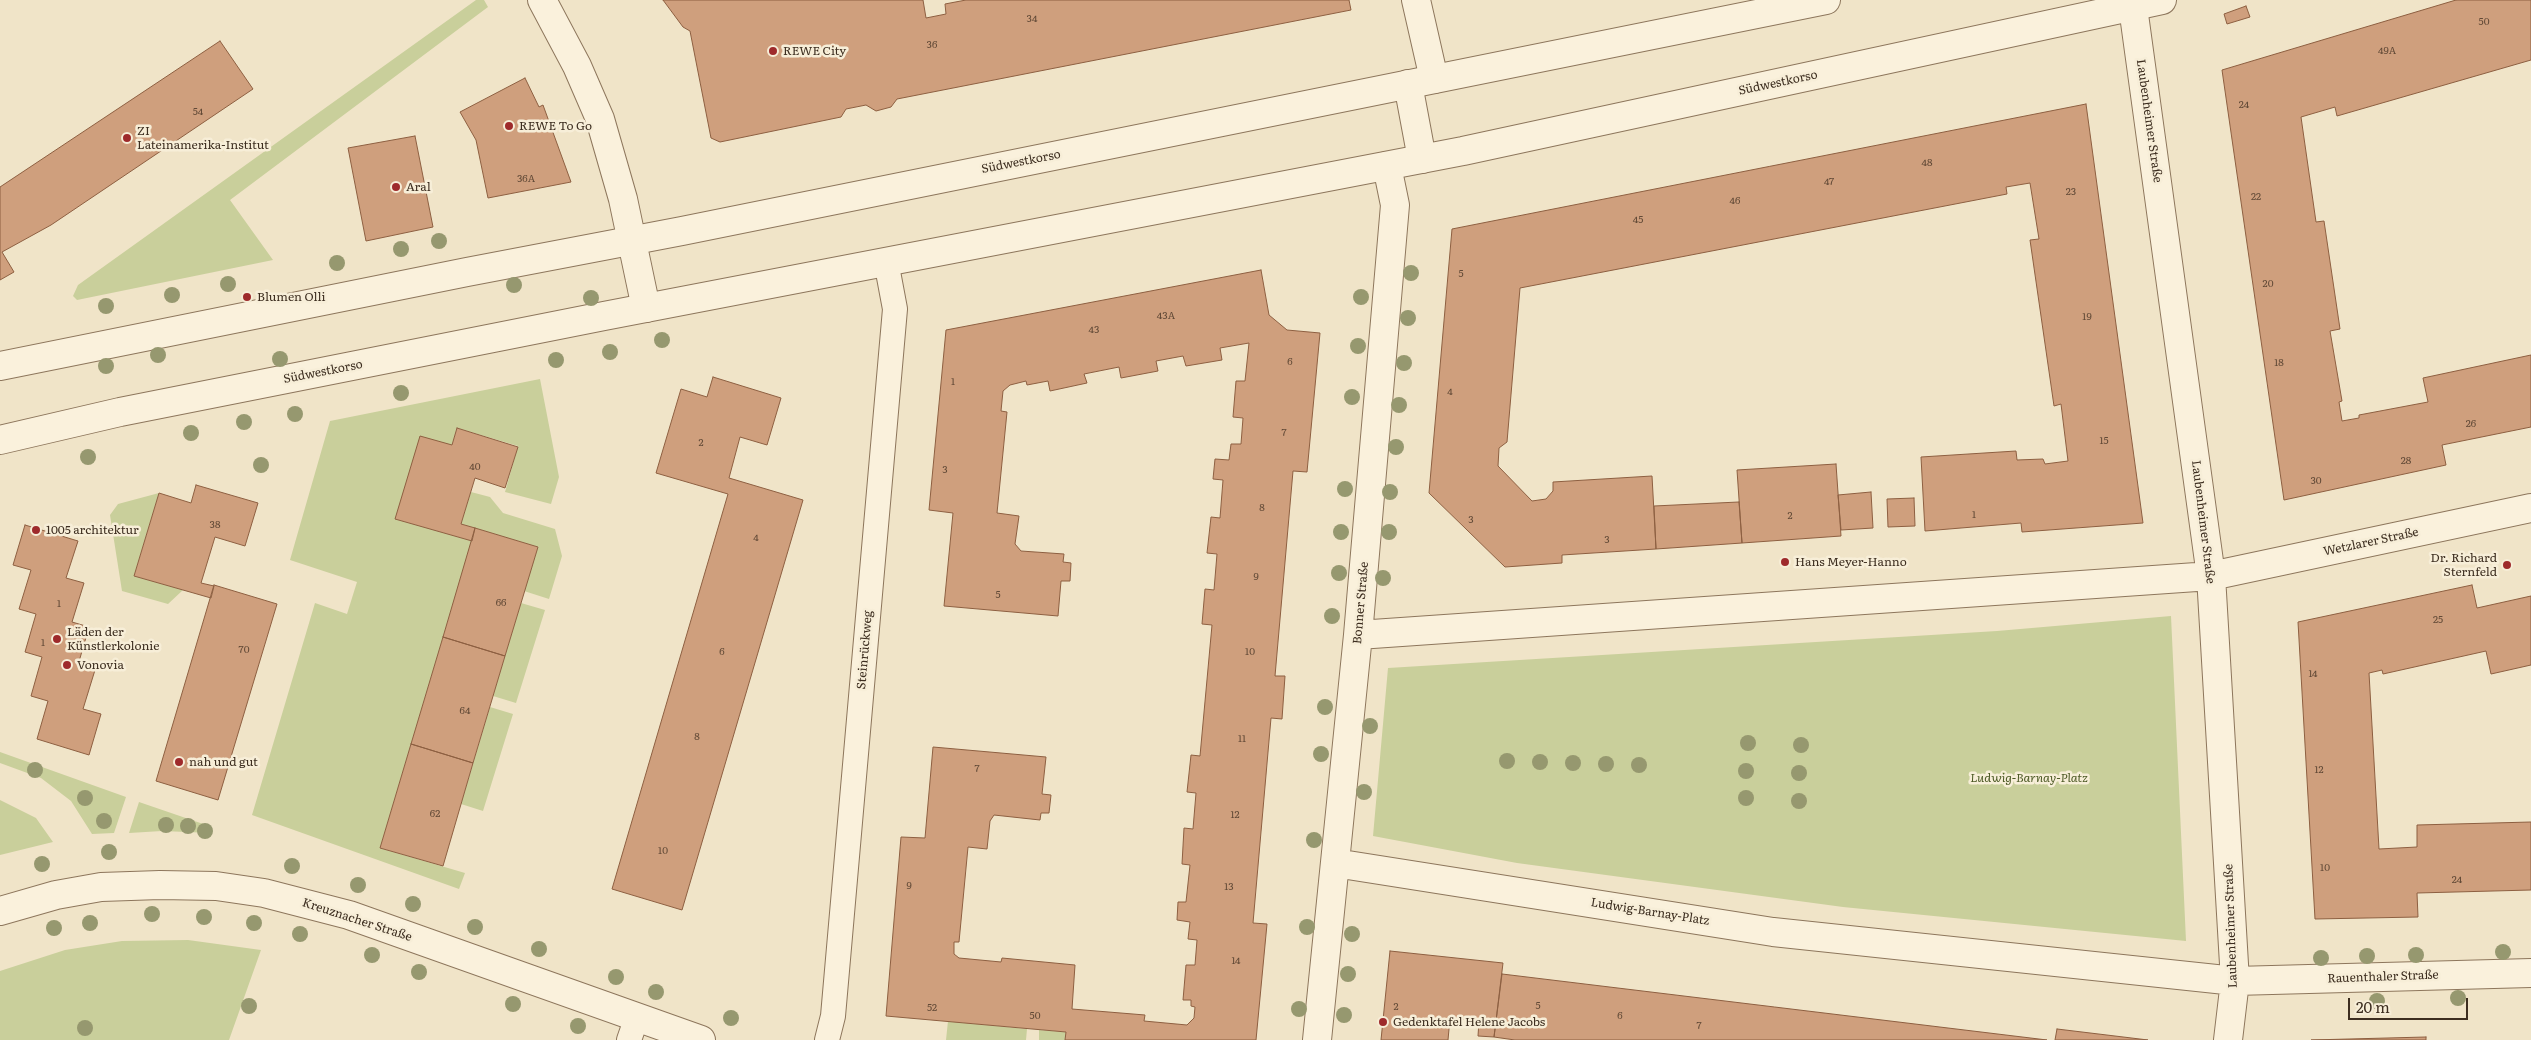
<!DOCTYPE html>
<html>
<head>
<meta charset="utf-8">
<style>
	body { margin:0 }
	#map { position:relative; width:2531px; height:1040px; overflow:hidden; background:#f0e4c8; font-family:Literata,serif }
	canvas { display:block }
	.scale { position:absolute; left:2348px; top:998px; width:120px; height:22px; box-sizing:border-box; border:2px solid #3d2e20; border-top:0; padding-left:6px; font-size:15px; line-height:18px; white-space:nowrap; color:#3d2e20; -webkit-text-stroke:4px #f7eed8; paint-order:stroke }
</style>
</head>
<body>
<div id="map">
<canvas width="2531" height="1040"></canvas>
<div class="scale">20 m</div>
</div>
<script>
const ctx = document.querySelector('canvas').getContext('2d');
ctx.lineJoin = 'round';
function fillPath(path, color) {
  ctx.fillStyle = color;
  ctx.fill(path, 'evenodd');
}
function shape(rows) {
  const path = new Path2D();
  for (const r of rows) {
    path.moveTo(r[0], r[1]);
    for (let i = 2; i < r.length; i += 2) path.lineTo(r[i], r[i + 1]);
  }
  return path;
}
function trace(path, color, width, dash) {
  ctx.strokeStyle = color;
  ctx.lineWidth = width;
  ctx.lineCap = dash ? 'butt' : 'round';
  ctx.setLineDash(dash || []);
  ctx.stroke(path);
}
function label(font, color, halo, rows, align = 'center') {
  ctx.font = font + ' Literata,serif';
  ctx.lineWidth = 5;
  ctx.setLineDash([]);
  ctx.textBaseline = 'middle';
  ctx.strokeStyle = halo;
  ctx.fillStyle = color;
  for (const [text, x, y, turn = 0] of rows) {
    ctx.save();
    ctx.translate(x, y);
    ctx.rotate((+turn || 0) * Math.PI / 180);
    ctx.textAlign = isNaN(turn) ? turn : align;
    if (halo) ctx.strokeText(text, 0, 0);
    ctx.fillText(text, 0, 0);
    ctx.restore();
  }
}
fillPath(shape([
	[476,0,484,0,488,7,230,200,273,260,77,300,73,296,78,285],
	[540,379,559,477,551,504,505,492,518,446,457,428,452,445,396,519,472,541,380,848,465,873,459,889,252,815,315,603,347,614,357,582,290,560,330,421],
	[471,492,490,497,503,513,555,529,562,556,549,599,524,591,538,547,461,524],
	[159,493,134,576,183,590,168,604,122,591,110,515,118,504],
	[521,603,545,610,516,703,493,696],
	[2171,616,2186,941,1843,907,1517,863,1373,836,1388,668,1997,631],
	[490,707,513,714,483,811,461,804],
	[0,752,126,797,114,833,92,834,71,801,41,778,0,763],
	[0,800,36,818,53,842,0,855],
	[139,802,212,827,211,833,162,831,129,833],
	[188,940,261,950,229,1040,0,1040,0,971,65,950,122,941],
	[948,1021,1027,1029,1026,1040,946,1040],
	[1039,1030,1066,1032,1065,1040,1039,1040]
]), '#c9cf9b');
const building = shape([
	[663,0,923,0,926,18,946,14,945,4,966,0,1349,0,1351,10,897,99,891,107,876,111,866,105,846,109,841,117,720,142,711,138,690,31,683,27,663,0],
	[2456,0,2531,0,2531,60,2337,116,2335,107,2301,117,2316,222,2324,221,2340,329,2330,331,2342,401,2339,402,2342,421,2359,418,2359,415,2428,402,2423,378,2531,355,2531,427,2442,445,2446,465,2284,500,2222,70,2456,0],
	[2246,6,2250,17,2227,24,2224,14,2246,6],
	[220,41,253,89,51,225,2,252,14,272,0,280,0,187,220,41],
	[525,78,539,107,543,105,571,182,488,198,476,140,460,112,525,78],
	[2086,104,2143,523,2022,532,2021,523,1925,531,1921,457,2016,451,2017,460,2043,459,2045,464,2068,461,2061,404,2054,406,2030,240,2039,239,2030,183,2006,187,2007,194,1520,288,1507,442,1499,448,1498,466,1532,501,1546,499,1553,491,1553,482,1652,476,1656,549,1562,555,1562,563,1505,567,1429,493,1452,229,2086,104],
	[415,136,433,227,366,241,348,148,415,136],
	[1261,270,1269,315,1287,330,1320,333,1307,472,1293,471,1275,676,1285,676,1282,719,1271,718,1253,923,1267,924,1256,1040,1065,1040,1066,1032,886,1016,901,837,925,838,933,747,1046,757,1042,794,1051,795,1049,813,1041,813,1040,820,994,815,990,821,987,849,968,847,959,942,954,942,954,954,959,958,1001,962,1002,958,1075,965,1072,1009,1145,1015,1144,1021,1187,1025,1194,1018,1195,1007,1191,1006,1191,1000,1183,1000,1186,965,1195,965,1197,940,1188,939,1190,922,1177,920,1178,902,1186,902,1190,865,1182,864,1184,828,1193,829,1196,793,1187,792,1191,755,1200,756,1212,625,1202,624,1205,589,1214,590,1217,554,1207,553,1211,517,1220,518,1223,480,1213,479,1215,459,1229,460,1231,444,1241,444,1243,418,1233,417,1236,381,1245,381,1249,343,1220,348,1222,360,1186,366,1183,356,1156,361,1158,371,1121,378,1119,367,1084,374,1087,383,1050,391,1048,381,1027,385,1026,381,1010,385,1003,391,1001,411,1007,412,997,513,1019,516,1015,544,1021,551,1064,554,1063,562,1071,563,1070,581,1061,581,1058,616,944,606,953,513,929,510,946,330,1261,270],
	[713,377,781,398,767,445,740,437,729,478,803,500,682,910,612,889,728,494,656,473,681,389,707,397,713,377],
	[457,428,518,447,505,488,475,478,461,524,475,528,472,541,395,519,420,436,452,445,457,428],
	[1836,464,1841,536,1742,543,1737,470,1836,464],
	[196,485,258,503,245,546,215,537,201,583,214,586,211,598,134,576,159,493,191,503,196,485],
	[1871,492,1873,528,1841,530,1838,495,1871,492],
	[1914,498,1915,526,1888,527,1887,499,1914,498],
	[1739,502,1742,543,1656,549,1654,506,1739,502],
	[25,525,78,541,66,578,84,583,72,622,89,627,78,665,95,670,83,709,101,714,89,755,37,739,48,701,31,696,42,657,25,652,36,614,19,609,31,570,13,565,25,525],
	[475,528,538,547,505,656,443,637,475,528],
	[214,585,277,604,218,800,156,781,214,585],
	[2472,585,2477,608,2531,596,2531,665,2491,674,2486,651,2383,674,2382,670,2369,673,2379,849,2417,847,2417,825,2531,822,2531,890,2417,893,2418,917,2315,919,2298,622,2472,585],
	[443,637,505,656,473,763,411,744,443,637],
	[411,744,473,763,443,866,380,848,411,744],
	[1390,951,1503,963,1494,1037,1478,1036,1479,1021,1450,1018,1448,1040,1381,1040,1390,951],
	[1502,974,2047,1040,1515,1040,1494,1037,1502,974],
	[2057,1029,2148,1040,2055,1040,2057,1029],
	[2426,1037,2426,1040,2311,1040,2426,1037]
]);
fillPath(building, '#cf9f7d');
trace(building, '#8d5f41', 1);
const service = shape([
	[629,1040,637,1017],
	[827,1040,833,1016,895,309,886,261]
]);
const minor = shape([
	[542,0,577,66,600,119,623,199,646,308],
	[1416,0,1434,79],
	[2132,0,2211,576,2235,981,2228,1040],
	[1408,84,1422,159],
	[1358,635,2211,576,2531,508],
	[1335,863,1773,932,2235,981,2531,973],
	[0,911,56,895,101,887,160,885,216,886,264,893,349,915,701,1040],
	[1317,1040,1358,635,1395,205,1387,166]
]);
const tertiary = shape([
	[0,366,467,272,682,231,1826,0],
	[0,440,120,412,604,316,1463,151,2162,0]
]);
trace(service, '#8d765c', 26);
trace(minor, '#8d765c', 30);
trace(tertiary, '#8d765c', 30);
trace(service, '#faf1dc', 24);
trace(minor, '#faf1dc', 28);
trace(tertiary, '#faf1dc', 28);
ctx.fillStyle = '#96986f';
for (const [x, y] of [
	[439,241],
	[401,249],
	[337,263],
	[1411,273],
	[228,284],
	[514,285],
	[172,295],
	[1361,297],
	[591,298],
	[106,306],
	[1408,318],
	[662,340],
	[1358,346],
	[610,352],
	[158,355],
	[280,359],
	[556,360],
	[1404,363],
	[106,366],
	[401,393],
	[1352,397],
	[1399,405],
	[295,414],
	[244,422],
	[191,433],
	[1396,447],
	[88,457],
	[261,465],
	[1345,489],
	[1390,492],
	[1341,532],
	[1389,532],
	[1339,573],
	[1383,578],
	[1332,616],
	[1325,707],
	[1370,726],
	[1748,743],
	[1801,745],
	[1321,754],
	[1507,761],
	[1540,762],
	[1573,763],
	[1606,764],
	[1639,765],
	[35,770],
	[1746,771],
	[1799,773],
	[1364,792],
	[85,798],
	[1746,798],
	[1799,801],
	[104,821],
	[166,825],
	[188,826],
	[205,831],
	[1314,840],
	[109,852],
	[42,864],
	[292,866],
	[358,885],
	[413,904],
	[152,914],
	[204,917],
	[90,923],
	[254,923],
	[475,927],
	[1307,927],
	[54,928],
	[300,934],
	[1352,934],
	[539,949],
	[2503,952],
	[372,955],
	[2416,955],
	[2367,956],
	[2321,958],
	[419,972],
	[1348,974],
	[616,977],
	[656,992],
	[2458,998],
	[2377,1001],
	[513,1004],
	[249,1006],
	[1299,1009],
	[1344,1015],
	[731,1018],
	[578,1026],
	[85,1028]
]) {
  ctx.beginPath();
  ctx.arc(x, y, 8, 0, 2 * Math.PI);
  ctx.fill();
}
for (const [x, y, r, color] of [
	[773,51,5,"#9e2a2b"],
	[509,126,5,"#9e2a2b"],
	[127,138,5,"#9e2a2b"],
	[396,187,5,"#9e2a2b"],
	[247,297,5,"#9e2a2b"],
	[36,530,5,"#9e2a2b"],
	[1785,562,5,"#9e2a2b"],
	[2507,565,5,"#9e2a2b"],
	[57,639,5,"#9e2a2b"],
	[67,665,5,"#9e2a2b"],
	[179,762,5,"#9e2a2b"],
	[1383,1022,5,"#9e2a2b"]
]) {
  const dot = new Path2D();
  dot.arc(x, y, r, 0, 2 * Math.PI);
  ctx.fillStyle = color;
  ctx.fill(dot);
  trace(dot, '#f7eed8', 2);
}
label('10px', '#624a37', null, [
	["34",1032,19],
	["50",2484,22],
	["36",932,45],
	["49A",2387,51],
	["24",2244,105],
	["54",198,112],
	["48",1927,163],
	["36A",526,179],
	["47",1829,182],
	["23",2071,192],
	["22",2256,197],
	["46",1735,201],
	["45",1638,220],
	["5",1461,274],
	["20",2268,284],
	["43A",1166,316],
	["19",2087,317],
	["43",1094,330],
	["6",1290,362],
	["18",2279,363],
	["1",953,382],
	["4",1450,392],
	["26",2471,424],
	["7",1284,433],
	["15",2104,441],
	["2",701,443],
	["28",2406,461],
	["40",475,467],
	["3",945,470],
	["30",2316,481],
	["8",1262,508],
	["1",1974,515],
	["2",1790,516],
	["3",1471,520],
	["38",215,525],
	["4",756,538],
	["3",1607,540],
	["9",1256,577],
	["5",998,595],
	["66",501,603],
	["1",59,604],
	["25",2438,620],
	["1",43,643],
	["70",244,650],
	["6",722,652],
	["10",1250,652],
	["14",2313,674],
	["64",465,711],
	["8",697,737],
	["11",1242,739],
	["7",977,769],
	["12",2319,770],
	["62",435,814],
	["12",1235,815],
	["10",663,851],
	["10",2325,868],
	["24",2457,880],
	["9",909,886],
	["13",1229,887],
	["14",1236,961],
	["5",1538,1006],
	["2",1396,1007],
	["52",932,1008],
	["50",1035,1016],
	["6",1620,1016],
	["7",1699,1026]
]);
label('12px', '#3d2e20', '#f7eed8', [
	["REWE City",783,51],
	["REWE To Go",519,126],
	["ZI",137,131],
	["Lateinamerika-Institut",137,145],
	["Aral",406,187],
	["Blumen Olli",257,297],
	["1005 architektur",46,530],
	["Dr. Richard",2497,558,"right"],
	["Sternfeld",2497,572,"right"],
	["Hans Meyer-Hanno",1795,562],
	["Läden der",67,632],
	["Künstlerkolonie",67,646],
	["Vonovia",77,665],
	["nah und gut",189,762],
	["Gedenktafel Helene Jacobs",1393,1022]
], 'left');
label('12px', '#3d2e20', '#f7eed8', [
	["Südwestkorso",1778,83,-12],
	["Laubenheimer Straße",2149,121,82],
	["Südwestkorso",1021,162,-11],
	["Südwestkorso",323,372,-11],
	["Laubenheimer Straße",2203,522,83],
	["Wetzlarer Straße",2371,542,-12],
	["Bonner Straße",1361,603,-85],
	["Steinrückweg",865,650,-85],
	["Ludwig-Barnay-Platz",1650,912,9],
	["Kreuznacher Straße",357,920,18],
	["Laubenheimer Straße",2231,926,-92],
	["Rauenthaler Straße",2383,977,-2]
]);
label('italic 12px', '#4d5a26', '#f7eed8', [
	["Ludwig-Barnay-Platz",2029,778]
]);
</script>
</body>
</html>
